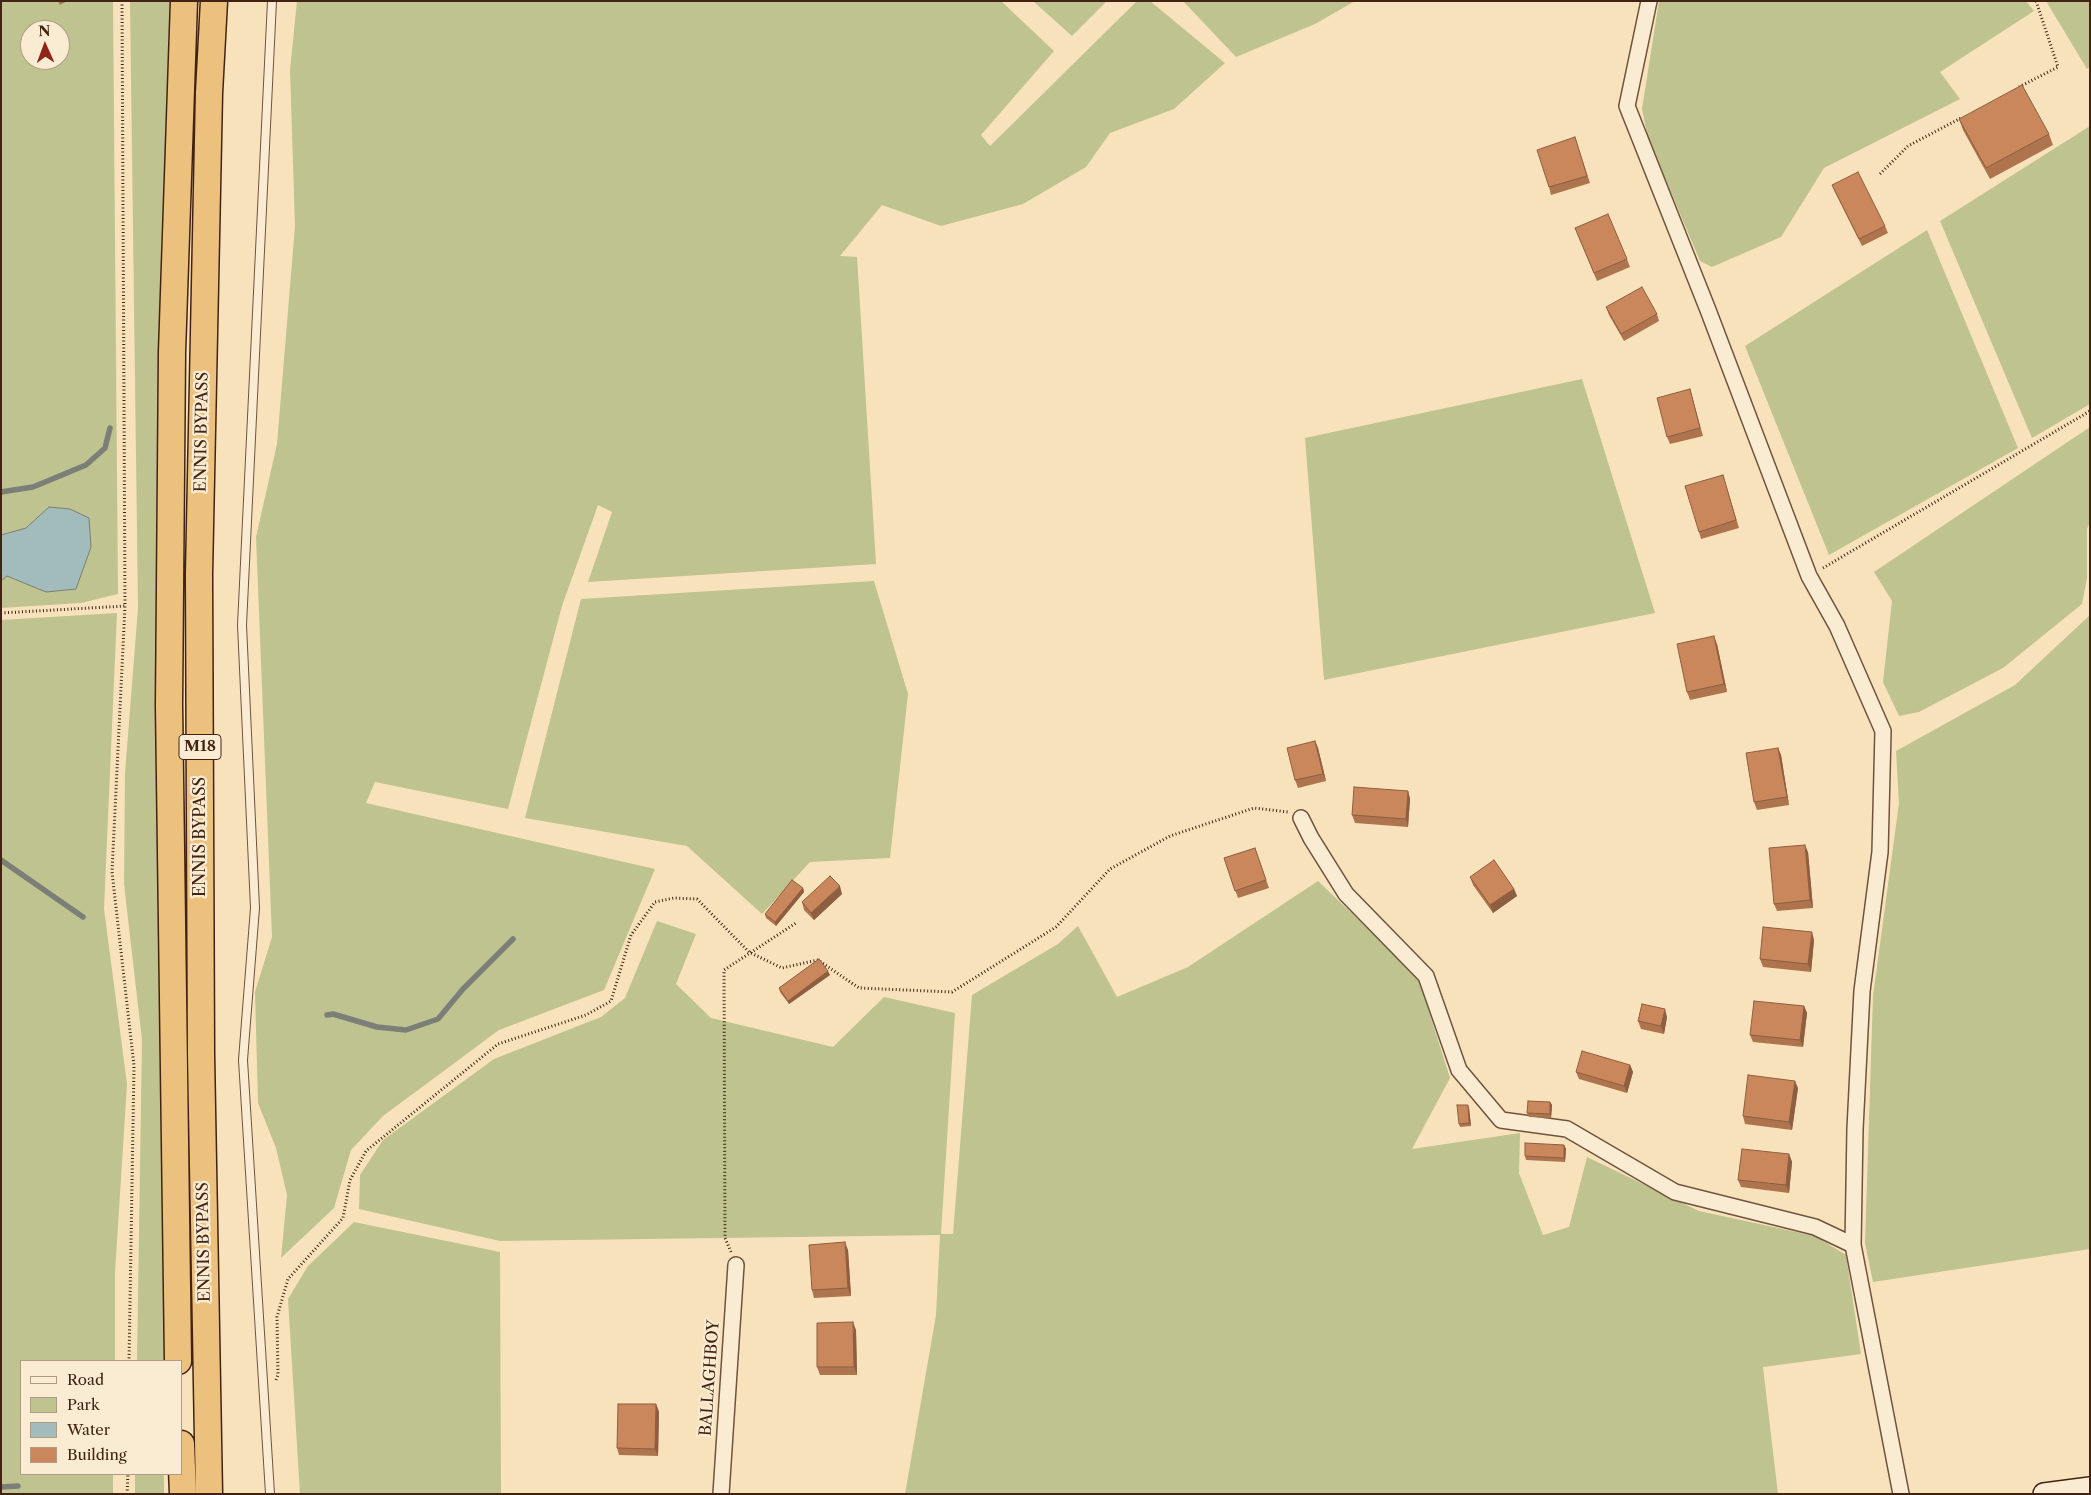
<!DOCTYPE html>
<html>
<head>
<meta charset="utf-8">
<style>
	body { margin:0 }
	#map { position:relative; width:2091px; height:1495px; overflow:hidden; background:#f8e2bb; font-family:"Libre Caslon Text",serif }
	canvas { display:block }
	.frame { position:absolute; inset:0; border:2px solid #422313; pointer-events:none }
	.legend { position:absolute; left:20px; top:1360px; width:162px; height:115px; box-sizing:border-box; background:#faecd3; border:1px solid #b09c86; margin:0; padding:6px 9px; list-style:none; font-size:15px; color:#422313 }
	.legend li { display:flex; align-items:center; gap:10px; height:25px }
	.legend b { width:25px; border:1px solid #b09c86 }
	.north { position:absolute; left:20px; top:20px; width:50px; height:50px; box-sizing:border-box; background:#faecd3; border:1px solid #b09c86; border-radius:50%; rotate:358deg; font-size:14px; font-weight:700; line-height:20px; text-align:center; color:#422313 }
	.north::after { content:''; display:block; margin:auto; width:18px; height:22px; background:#8f2418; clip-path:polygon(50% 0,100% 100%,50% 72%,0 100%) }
</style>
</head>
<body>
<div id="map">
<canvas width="2091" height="1495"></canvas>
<div class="frame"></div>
<ul class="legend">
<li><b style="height:6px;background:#faecd3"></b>Road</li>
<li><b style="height:14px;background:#bfc38f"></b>Park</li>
<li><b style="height:14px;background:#a1bcba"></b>Water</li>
<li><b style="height:14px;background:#ca875b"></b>Building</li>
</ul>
<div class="north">N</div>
</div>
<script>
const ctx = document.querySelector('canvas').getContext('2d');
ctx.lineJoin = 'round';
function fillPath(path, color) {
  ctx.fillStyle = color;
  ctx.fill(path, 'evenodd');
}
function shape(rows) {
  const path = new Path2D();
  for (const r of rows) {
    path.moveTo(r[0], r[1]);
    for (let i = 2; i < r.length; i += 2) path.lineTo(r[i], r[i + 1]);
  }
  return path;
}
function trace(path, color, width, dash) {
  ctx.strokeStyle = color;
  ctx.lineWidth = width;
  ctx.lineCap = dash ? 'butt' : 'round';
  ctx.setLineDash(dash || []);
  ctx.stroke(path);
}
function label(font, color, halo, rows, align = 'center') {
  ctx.font = font + ' "Libre Caslon Text",serif';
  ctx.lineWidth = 4.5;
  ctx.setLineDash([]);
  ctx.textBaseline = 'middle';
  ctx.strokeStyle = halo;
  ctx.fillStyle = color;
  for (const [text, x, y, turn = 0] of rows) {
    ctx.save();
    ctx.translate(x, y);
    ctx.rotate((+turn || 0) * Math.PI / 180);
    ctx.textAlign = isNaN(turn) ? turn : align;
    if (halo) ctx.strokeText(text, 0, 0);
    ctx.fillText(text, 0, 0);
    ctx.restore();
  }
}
fillPath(shape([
	[1,1,113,1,118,594,81,603,1,608],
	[30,30,60,30,60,60,30,60],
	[130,1,184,1,166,1361,137,1361,142,1040,124,884,125,773,138,608],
	[297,1,1001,1,1054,51,981,135,990,146,1137,1,1150,1,1225,63,1174,109,1110,133,1086,167,1023,204,941,226,882,205,840,256,857,257,876,564,588,582,612,512,598,505,562,606,508,809,375,782,366,803,655,869,604,990,499,1030,383,1116,351,1150,334,1208,281,1258,287,1195,276,1148,258,1103,255,992,272,937,256,537,277,444,295,226,290,70],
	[1033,1,1107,1,1072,36],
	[1183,1,1355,1,1315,24,1236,57],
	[1659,1,2026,1,2034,11,1940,72,1960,99,1824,168,1781,237,1712,267,1700,261,1648,138,1642,109],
	[2046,1,2090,1,2090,67,2087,69],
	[2090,126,2090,404,2032,438,1940,221],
	[1927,230,2018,448,1829,555,1745,346],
	[1582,379,1655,613,1324,680,1305,438],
	[2090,427,2090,522,2087,529,2087,578,2082,604,2003,668,1919,712,1899,716,1883,682,1892,601,1874,572],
	[874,581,908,694,890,858,810,862,762,914,687,846,525,818,581,599],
	[117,613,104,909,127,1084,115,1273,115,1361,21,1361,21,1474,113,1474,113,1494,1,1494,1,620],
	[2090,615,2090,1249,1873,1282,1865,1243,1873,996,1899,803,1896,751,2015,685],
	[1318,881,1418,977,1450,1078,1412,1149,1520,1133,1519,1173,1543,1235,1569,1227,1587,1157,1699,1211,1815,1236,1846,1255,1861,1354,1763,1367,1778,1494,905,1494,936,1315,940,1235,500,1241,359,1209,360,1175,383,1140,494,1059,601,1017,625,998,657,921,696,934,676,984,711,1018,833,1047,884,997,955,1013,941,1234,953,1234,972,995,1058,944,1078,926,1117,997,1188,967],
	[354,1222,500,1252,501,1494,300,1494,288,1299,308,1266],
	[135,1474,164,1474,164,1494,135,1494]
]), '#bfc38f');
const water = shape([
	[49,507,70,509,89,518,91,547,76,589,46,592,7,576,1,581,1,535,26,528,49,507]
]);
fillPath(water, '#a1bcba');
trace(water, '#7b7f77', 1);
trace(shape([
	[1,492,33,487,86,465,105,448,110,428],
	[1,860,83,917],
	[327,1015,333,1014,377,1027,406,1030,438,1019,463,989,513,939],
	[1,1487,18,1486]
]), '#7b7f77', 5.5);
const service = shape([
	[270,1494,243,1060,255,908,242,625,272,1]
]);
const minor = shape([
	[1649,1,1627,106,1708,310,1809,576,1837,626,1883,731,1880,852,1862,991,1855,1129,1853,1245,1901,1494],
	[1301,818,1311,838,1346,894,1426,976,1459,1070,1501,1120,1567,1129,1675,1192,1815,1227,1853,1245],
	[721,1494,736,1265]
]);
const secondary = shape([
	[2044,1494,2090,1488]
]);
const motorway = shape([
	[178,1361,169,705,172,352,184,1],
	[181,1444,183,1494],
	[209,1494,201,1054,199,574,209,93,214,1]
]);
trace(service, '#70533d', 10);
trace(minor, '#70533d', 18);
trace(secondary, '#422313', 24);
trace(motorway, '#422313', 29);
trace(shape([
	[122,1,125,606,112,872,134,1066,129,1361],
	[2019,87,2058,67,2036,1],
	[1880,174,1908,146,1961,118],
	[1823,568,2090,411],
	[1,613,125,606],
	[731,1252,725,1238,724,970,796,923],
	[276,1380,278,1375,277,1317,288,1279,343,1218,350,1180,366,1151,498,1044,586,1015,611,1001,631,935,655,902,674,898,697,899,749,952,782,968,818,960,859,988,952,992,1056,927,1110,869,1170,836,1254,808,1288,812],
	[127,1494,128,1474]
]), '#422313', 3, [1, 2.5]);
trace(service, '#faecd3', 8);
trace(minor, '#faecd3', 15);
trace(secondary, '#faecd3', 21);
trace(motorway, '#ecc17e', 26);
fillPath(shape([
	[58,1,67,1,60,5],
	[1959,119,2049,134,2053,145,1990,179,1963,130],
	[1575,137,1590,183,1551,195,1549,187],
	[1832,185,1885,226,1888,233,1862,246,1835,192],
	[1575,228,1627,259,1630,267,1597,281],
	[1606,307,1657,314,1659,321,1624,341,1609,315],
	[1690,389,1703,436,1670,444,1667,437],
	[1723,475,1739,528,1701,539,1699,532],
	[1717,644,1727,692,1690,700,1687,692],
	[1315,741,1318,748,1326,781,1298,788,1295,780],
	[1778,748,1781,755,1789,805,1757,810,1754,802],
	[1408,791,1410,799,1408,827,1355,823,1352,815],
	[1255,848,1269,888,1238,898,1224,858],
	[1808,852,1813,908,1777,911,1774,904],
	[1470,877,1514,889,1517,896,1493,913,1473,885],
	[803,888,804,892,776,926,766,918,765,914],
	[842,894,814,920,804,910,802,902],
	[1814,940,1811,972,1763,967,1760,959],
	[830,975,789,1004,780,992,779,988],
	[1804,1006,1807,1013,1803,1047,1753,1042,1750,1035],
	[1667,1017,1664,1034,1641,1029,1638,1021],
	[1630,1065,1633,1072,1627,1093,1579,1079,1576,1072],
	[1798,1088,1792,1130,1745,1124,1743,1116],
	[1550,1102,1552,1105,1551,1118,1529,1117,1527,1113],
	[1469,1108,1471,1126,1460,1127,1459,1124],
	[1564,1145,1566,1149,1565,1162,1526,1160,1525,1156],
	[1789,1154,1792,1162,1789,1193,1741,1187,1738,1180],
	[848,1250,851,1296,814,1298,812,1290],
	[856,1330,857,1375,820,1375,817,1367],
	[656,1404,659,1412,658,1456,619,1455,617,1448]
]), '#ae744e');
fillPath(shape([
	[1714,636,1717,644,1727,692,1724,684],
	[1315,741,1318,748,1326,781,1323,774],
	[1778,748,1781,755,1789,805,1787,797],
	[1408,791,1410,799,1408,827,1406,819],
	[1805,845,1808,852,1813,908,1810,900],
	[840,886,842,894,814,920,811,913],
	[803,888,804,892,776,926,775,922],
	[1514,889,1517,896,1493,913,1490,905],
	[1812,932,1814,940,1811,972,1808,964],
	[828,971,830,975,789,1004,788,1001],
	[1804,1006,1807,1013,1803,1047,1800,1040],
	[1665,1009,1667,1017,1664,1034,1661,1026],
	[1630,1065,1633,1072,1627,1093,1624,1086],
	[1795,1081,1798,1088,1792,1130,1789,1122],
	[1550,1102,1552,1105,1551,1118,1550,1114],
	[1468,1105,1469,1108,1471,1126,1469,1123],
	[1564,1145,1566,1149,1565,1162,1564,1158],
	[1789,1154,1792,1162,1789,1193,1786,1185],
	[845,1242,848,1250,851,1296,848,1288],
	[853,1322,856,1330,857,1375,854,1367],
	[656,1404,659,1412,658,1456,655,1449]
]), '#8d5e40');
const building = shape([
	[2022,85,2049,134,1986,168,1959,119,2022,85],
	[1575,137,1587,176,1549,187,1537,150,1575,137],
	[1858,172,1885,226,1859,239,1832,185,1858,172],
	[1608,214,1627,259,1594,273,1575,228,1608,214],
	[1642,287,1657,314,1621,334,1606,307,1642,287],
	[1690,389,1700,428,1667,437,1657,398,1690,389],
	[1723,475,1736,520,1699,532,1685,486,1723,475],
	[1714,636,1724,684,1687,692,1677,644,1714,636],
	[1315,741,1323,774,1295,780,1287,748,1315,741],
	[1778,748,1787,797,1754,802,1746,753,1778,748],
	[1354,787,1408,791,1406,819,1352,815,1354,787],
	[1805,845,1810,900,1774,904,1769,848,1805,845],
	[1255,848,1266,880,1235,891,1224,858,1255,848],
	[1494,860,1514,889,1490,905,1470,877,1494,860],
	[830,876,840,886,811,913,802,902,830,876],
	[792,880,803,888,775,922,765,914,792,880],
	[1763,927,1812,932,1808,964,1760,959,1763,927],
	[819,959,828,971,788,1001,779,988,819,959],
	[1754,1001,1804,1006,1800,1040,1750,1035,1754,1001],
	[1642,1004,1665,1009,1661,1026,1638,1021,1642,1004],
	[1582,1051,1630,1065,1624,1086,1576,1072,1582,1051],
	[1748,1075,1795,1081,1789,1122,1743,1116,1748,1075],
	[1528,1101,1550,1102,1550,1114,1527,1113,1528,1101],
	[1457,1105,1468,1105,1469,1123,1459,1124,1457,1105],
	[1525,1143,1564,1145,1564,1158,1525,1156,1525,1143],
	[1742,1149,1789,1154,1786,1185,1738,1180,1742,1149],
	[845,1242,848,1288,812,1290,809,1245,845,1242],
	[853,1322,854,1367,817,1367,817,1323,853,1322],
	[618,1404,656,1404,655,1449,617,1448,618,1404]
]);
fillPath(building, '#ca875b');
trace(building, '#8d5e40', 1);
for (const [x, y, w] of [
	[200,747,42]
]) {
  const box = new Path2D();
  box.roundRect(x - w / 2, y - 12.5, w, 25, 4);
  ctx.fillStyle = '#faecd3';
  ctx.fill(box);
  trace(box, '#422313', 1);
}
label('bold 15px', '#422313', null, [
	["M18",200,747]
]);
label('16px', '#422313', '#faecd3', [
	["ENNIS BYPASS",202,432,-89],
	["ENNIS BYPASS",200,837,-90],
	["ENNIS BYPASS",204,1242,-91],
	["BALLAGHBOY",710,1378,-86]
]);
</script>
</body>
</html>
